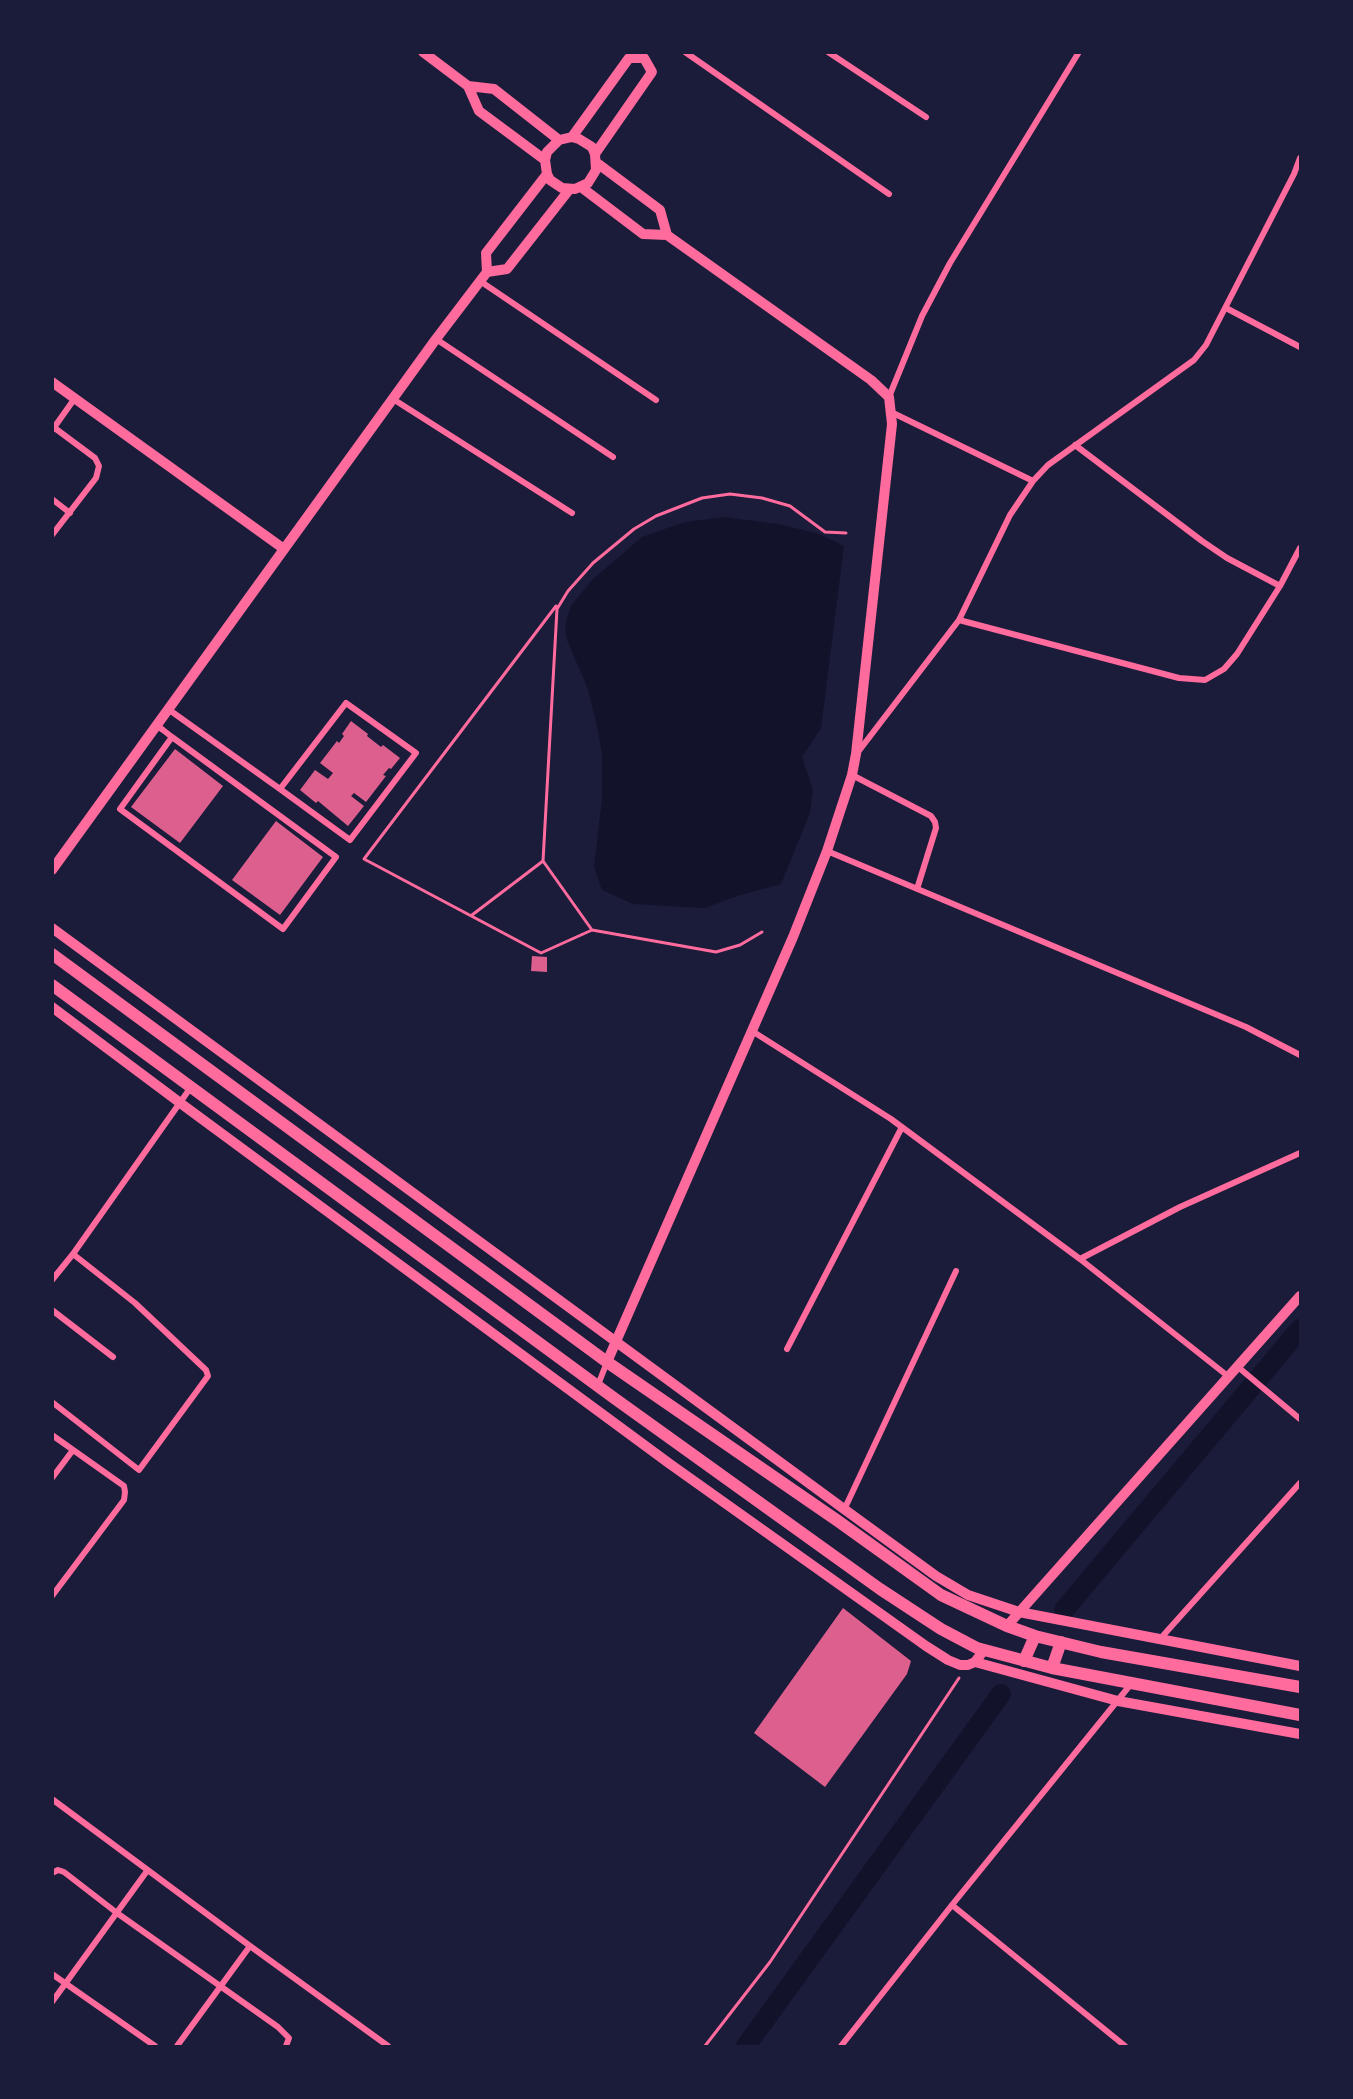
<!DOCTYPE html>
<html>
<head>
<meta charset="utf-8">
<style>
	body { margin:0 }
	#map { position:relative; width:1353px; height:2099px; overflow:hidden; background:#1b1b3a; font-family:"Zilla Slab",serif }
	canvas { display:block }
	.frame { position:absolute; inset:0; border:54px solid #1b1b3a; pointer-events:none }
</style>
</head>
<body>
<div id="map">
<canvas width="1353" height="2099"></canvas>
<div class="frame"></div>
</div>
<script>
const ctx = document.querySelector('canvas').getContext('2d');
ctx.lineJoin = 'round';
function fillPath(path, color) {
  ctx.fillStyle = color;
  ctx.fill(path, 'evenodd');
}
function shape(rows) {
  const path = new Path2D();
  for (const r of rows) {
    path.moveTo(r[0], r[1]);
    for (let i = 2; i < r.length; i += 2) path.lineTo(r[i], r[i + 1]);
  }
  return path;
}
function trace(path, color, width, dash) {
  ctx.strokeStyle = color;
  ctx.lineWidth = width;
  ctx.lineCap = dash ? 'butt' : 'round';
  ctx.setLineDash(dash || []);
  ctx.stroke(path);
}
fillPath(shape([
	[724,517,778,524,819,534,844,546,821,728,802,757,813,790,810,813,781,884,737,896,705,908,633,904,602,890,594,867,602,799,602,754,597,726,588,689,567,640,565,625,571,606,591,581,642,537,685,522]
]), '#12122b');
trace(shape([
	[1064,1610,1300,1329],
	[746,2046,1001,1694]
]), '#12122b', 20);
fillPath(shape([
	[351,721,368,734,367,736,381,747,383,745,400,758,391,769,389,768,383,775,386,776,366,802,354,793,351,796,364,806,348,826,318,801,316,803,300,790,315,770,328,779,333,773,320,763,337,741,339,743,344,736,342,734],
	[175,749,223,786,180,843,131,807],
	[276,821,323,857,280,915,232,880],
	[532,956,547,957,547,972,531,971],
	[843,1608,911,1661,907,1674,825,1787,754,1733]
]), '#dd5f8e');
trace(shape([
	[556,606,364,859,541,953,592,930],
	[472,915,543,861],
	[762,932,740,945,716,952,592,930,543,861,557,609,568,591,593,563,634,529,656,516,702,498,730,494,762,498,790,506,825,532,846,533],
	[705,2046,770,1962,959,1678]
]), '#ff6b9d', 3);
trace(shape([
	[685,52,889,194],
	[828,52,926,117],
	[480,281,656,400],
	[1226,308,1300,347],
	[436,339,613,457],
	[889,397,922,316,950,263,1079,52],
	[393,399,572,513],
	[891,412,1033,481],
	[52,426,95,458,99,466,96,478,52,535],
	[53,429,75,398],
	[1075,445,1202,541,1227,558,1280,586],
	[52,499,70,513],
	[959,620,1179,678,1205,680,1224,669,1237,654,1280,586,1300,548],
	[168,709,280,789,346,703,416,753,350,840,280,789],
	[156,725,163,730,172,737,336,857,283,929,120,809,172,737],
	[858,752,959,620,1010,515,1033,481,1048,465,1194,360,1206,345,1294,174,1300,158],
	[852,775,931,816,935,822,936,828,917,889],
	[827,851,1246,1027,1300,1055],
	[752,1031,891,1119,1080,1259,1229,1377],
	[1080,1259,1180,1207,1300,1153],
	[52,1280,73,1254,191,1087],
	[52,1310,113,1357],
	[787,1349,902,1127],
	[1238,1367,1300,1419],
	[598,1385,607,1362],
	[52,1402,139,1470,208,1376,206,1370,135,1303,73,1254],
	[52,1435,124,1486,125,1492,124,1500,52,1596],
	[52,1478,73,1450],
	[844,1510,956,1271],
	[1160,1639,1300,1483],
	[52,1799,250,1946,388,2046],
	[52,1873,58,1870,64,1872,117,1913,278,2027,289,2038,286,2046],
	[952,1905,1125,2046],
	[52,1974,155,2046],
	[52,2002,147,1871],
	[177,2046,250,1946],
	[841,2046,952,1905,1131,1684]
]), '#ff6b9d', 6);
trace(shape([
	[423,52,468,86,494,89,559,140],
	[468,86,479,111,545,160],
	[572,137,629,58,644,58],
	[595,154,592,147,579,139,572,137,559,140,547,152,545,160,547,174,550,180,562,188,575,189,588,183,596,170,595,154,652,72,644,58],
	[597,163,660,210,667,235],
	[581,187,643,234,667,235,871,380,889,397,892,424,856,754,852,775,827,851,793,937,607,1362],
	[487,272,507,269,569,190],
	[52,382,284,549],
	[52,870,436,339,487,272,486,253,547,174],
	[52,928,844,1509,936,1576,968,1595,1019,1612,1300,1666],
	[52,1007,187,1108,670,1464,926,1646,948,1660,960,1665,968,1665,975,1662,984,1650],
	[1007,1626,1300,1296],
	[975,1662,1118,1701,1300,1734]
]), '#ff6b9d', 10);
trace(shape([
	[52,954,607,1362,838,1521,941,1595,1007,1626,1035,1636,1101,1652,1300,1687],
	[52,985,614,1398,880,1589,941,1629,977,1648,1052,1668,1300,1715],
	[1024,1661,1035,1636],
	[1052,1668,1061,1642]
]), '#ff6b9d', 12);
</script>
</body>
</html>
